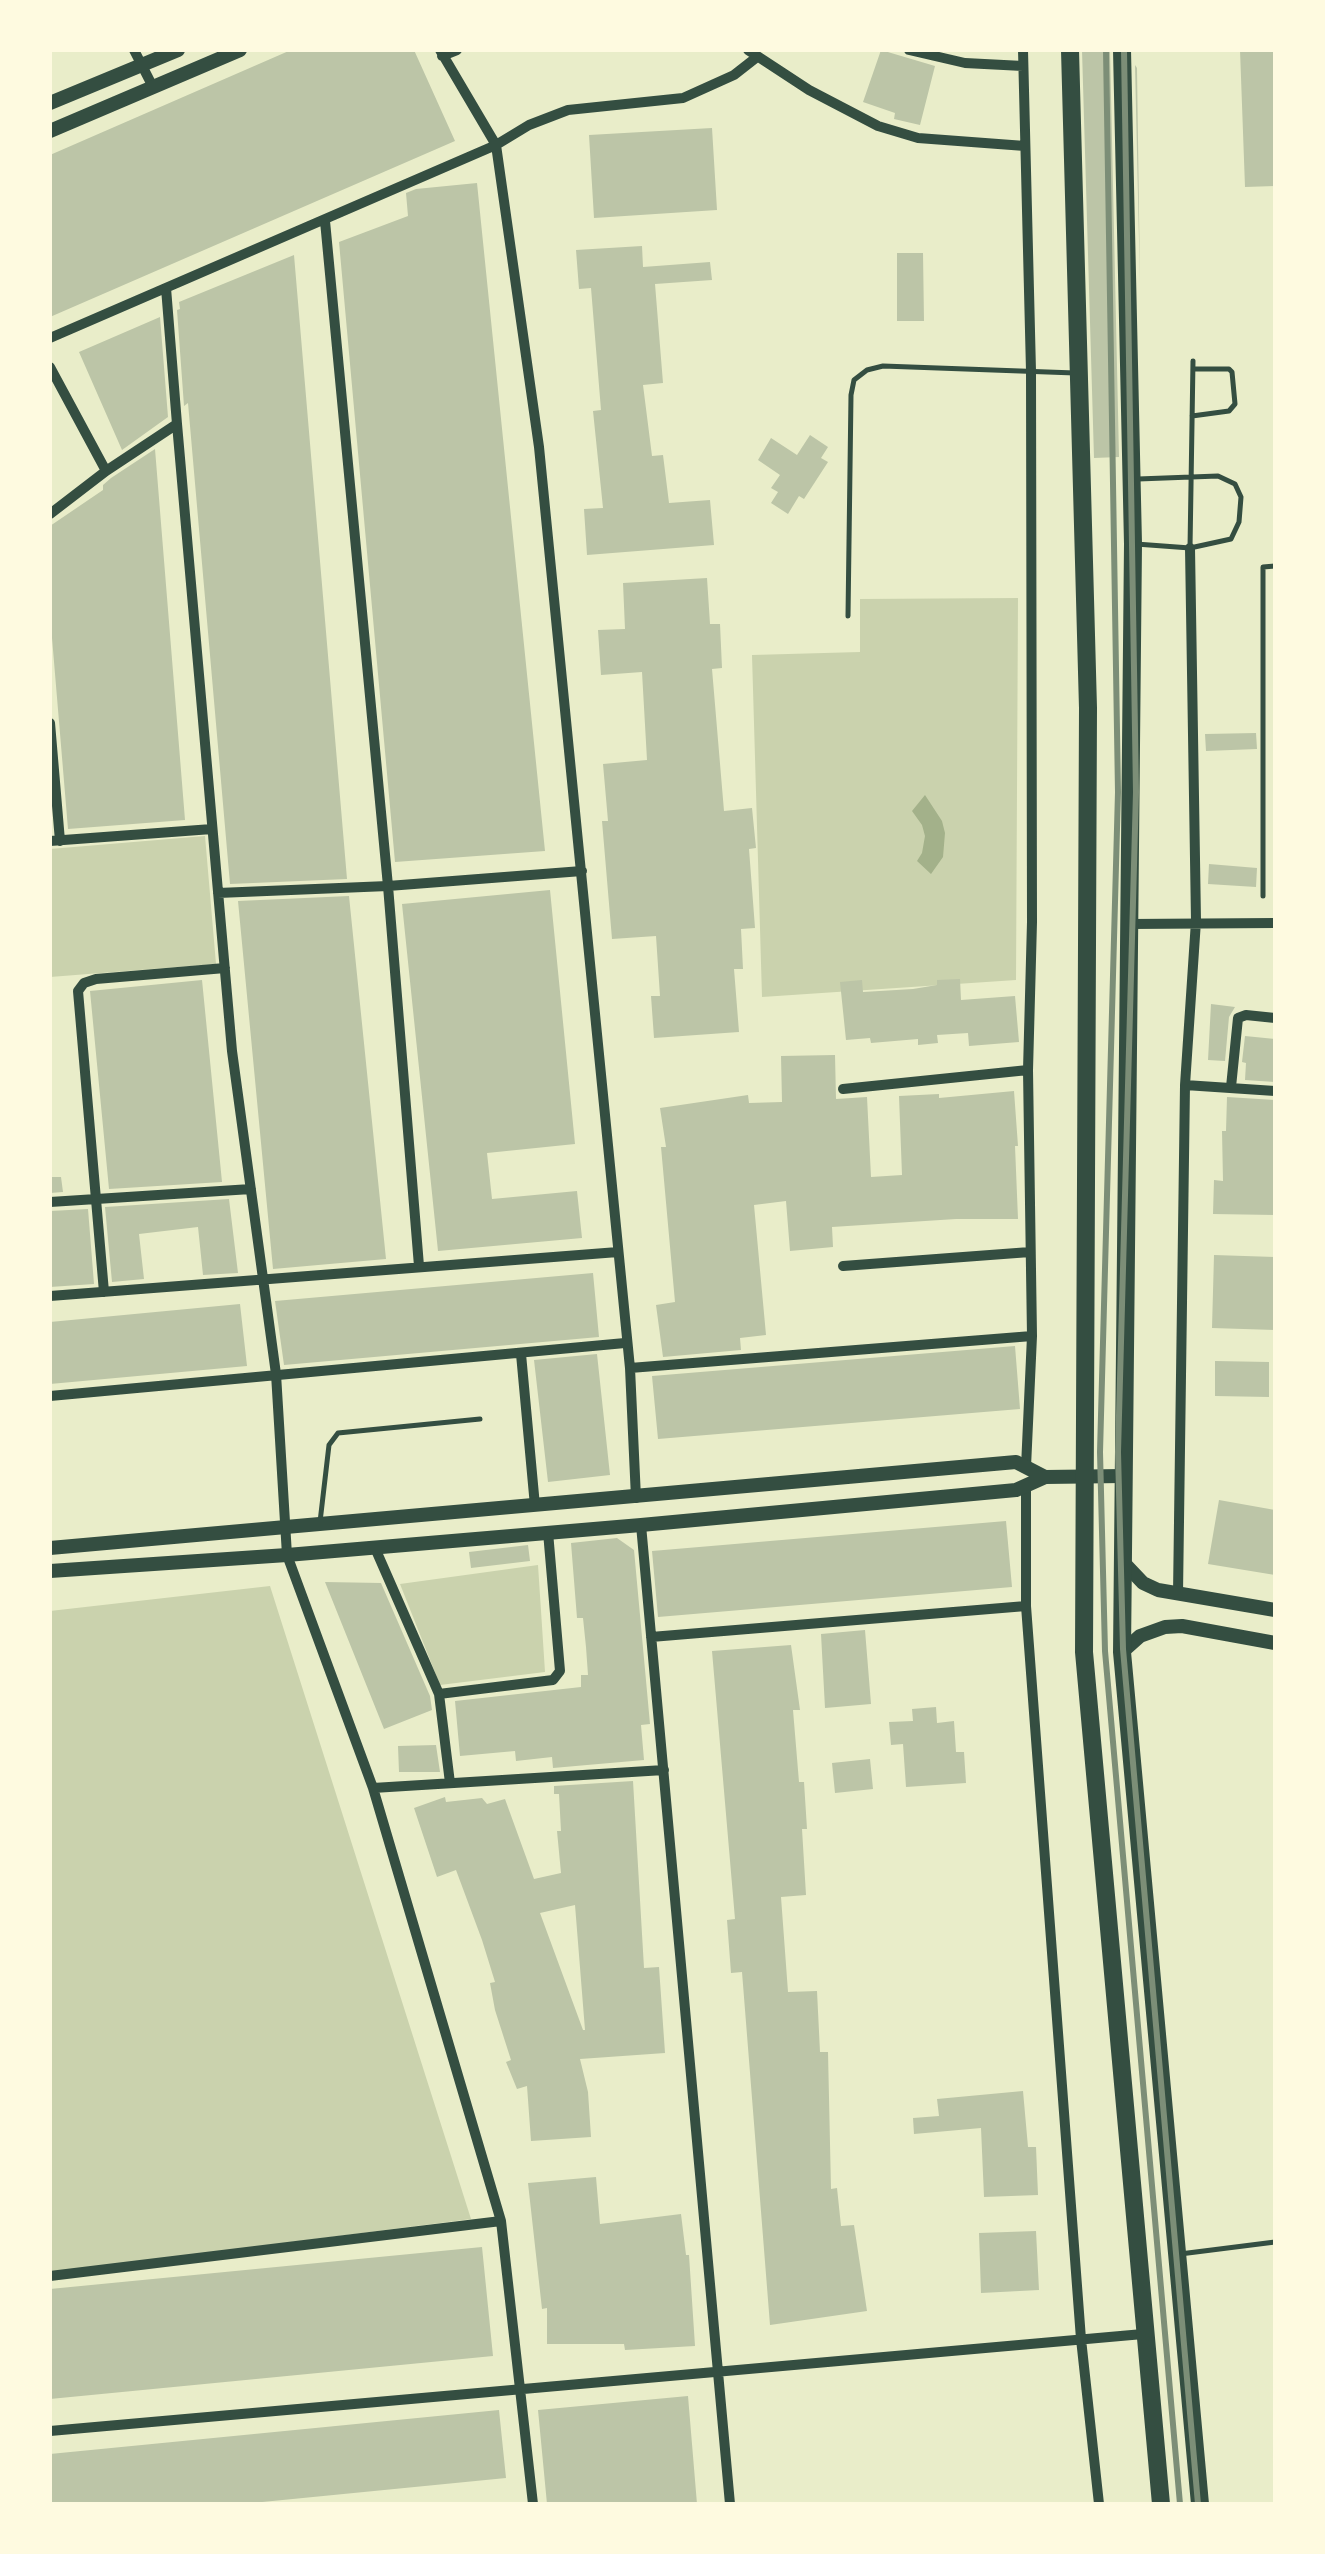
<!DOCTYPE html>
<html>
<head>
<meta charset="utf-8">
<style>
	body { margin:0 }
	#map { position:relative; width:1325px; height:2554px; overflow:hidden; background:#e9edc9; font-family:Quicksand,sans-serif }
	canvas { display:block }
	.frame { position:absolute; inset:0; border:52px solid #fefae0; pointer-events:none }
</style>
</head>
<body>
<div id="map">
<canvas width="1325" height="2554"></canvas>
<div class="frame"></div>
</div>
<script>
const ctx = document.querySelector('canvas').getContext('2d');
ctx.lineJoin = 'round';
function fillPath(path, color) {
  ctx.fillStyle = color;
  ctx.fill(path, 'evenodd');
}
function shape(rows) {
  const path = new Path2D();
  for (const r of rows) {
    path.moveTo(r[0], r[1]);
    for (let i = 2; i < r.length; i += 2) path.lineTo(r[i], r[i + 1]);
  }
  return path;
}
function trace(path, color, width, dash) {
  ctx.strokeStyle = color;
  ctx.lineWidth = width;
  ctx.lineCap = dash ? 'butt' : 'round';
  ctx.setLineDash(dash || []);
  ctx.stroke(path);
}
fillPath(shape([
	[1018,598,1016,980,762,997,752,655,860,652,860,599],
	[205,836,216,964,50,977,50,849],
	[538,1565,545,1672,440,1685,400,1584],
	[270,1586,471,2219,50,2273,50,1611]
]), '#cad2ad');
fillPath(shape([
	[925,795,942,821,945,833,943,857,931,874,917,861,922,853,925,836,922,825,912,811]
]), '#a3b18a');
fillPath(shape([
	[291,50,414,50,455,141,50,317,50,155],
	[881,50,935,66,920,125,894,119,895,113,863,102],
	[1082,50,1110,50,1119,457,1094,458],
	[1240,50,1275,50,1275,186,1245,187],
	[1135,65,1137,68,1140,284],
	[712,128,717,210,594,218,589,135],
	[477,183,545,851,395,862,339,242,408,216,406,193,416,189],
	[642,246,643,267,710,262,712,280,655,284,663,383,643,385,652,456,663,455,669,503,710,500,714,545,587,555,584,509,603,508,593,411,601,410,591,288,579,289,576,250],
	[897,253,923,253,924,321,897,321],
	[294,255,347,879,230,884,188,403,184,406,177,310,180,309,179,302],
	[160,317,168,417,122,450,79,352],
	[810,435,828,447,821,458,828,462,804,499,799,496,788,514,771,503,778,492,771,488,780,475,758,460,771,438,797,455],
	[155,449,185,820,68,829,50,614,50,526,103,490,103,485,111,478],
	[707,578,710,624,720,624,722,668,712,669,724,811,752,808,756,848,749,849,755,928,741,929,743,969,734,969,739,1032,654,1038,651,996,660,996,656,936,612,939,602,821,608,821,603,764,647,760,642,672,601,675,598,630,625,629,623,583],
	[1256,733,1257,749,1206,751,1205,734],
	[1209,864,1257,868,1256,887,1208,884],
	[550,890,575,1144,487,1153,492,1199,577,1191,582,1238,438,1251,402,904],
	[349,896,386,1259,273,1269,238,901],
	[960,979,961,1000,1015,996,1019,1042,969,1046,968,1033,937,1035,938,1043,918,1045,918,1039,871,1043,870,1038,846,1040,840,982,862,980,863,992,913,989,937,985,937,980],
	[202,980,222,1182,109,1189,90,991],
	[1211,1004,1235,1007,1229,1017,1225,1061,1208,1060],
	[1245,1036,1275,1039,1275,1082,1245,1080,1246,1063,1242,1062],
	[835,1055,836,1099,867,1097,871,1177,902,1175,899,1096,939,1094,939,1098,1014,1091,1018,1146,1015,1146,1018,1219,956,1219,832,1227,833,1247,790,1251,786,1201,754,1205,766,1335,740,1338,741,1350,663,1357,656,1305,675,1302,661,1147,666,1147,660,1108,748,1095,749,1103,782,1102,781,1056],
	[1227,1097,1275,1100,1275,1215,1213,1214,1214,1180,1223,1181,1222,1131,1226,1131],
	[50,1177,61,1177,63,1192,50,1193],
	[229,1199,238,1273,203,1275,198,1227,139,1234,144,1279,112,1282,105,1207],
	[88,1209,94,1284,50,1287,50,1211],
	[1214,1255,1275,1257,1275,1330,1212,1328],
	[593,1273,599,1337,284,1365,275,1301],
	[240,1304,247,1366,50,1384,50,1322],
	[1015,1346,1020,1409,658,1439,652,1376],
	[597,1354,610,1475,548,1482,534,1360],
	[1215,1361,1269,1362,1269,1397,1215,1396],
	[1219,1500,1275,1510,1275,1575,1208,1564],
	[1006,1521,1012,1587,658,1617,652,1551],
	[617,1538,634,1550,650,1724,641,1725,644,1760,553,1768,552,1757,516,1761,515,1751,460,1756,455,1701,581,1687,581,1675,588,1675,586,1647,583,1618,577,1618,571,1543],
	[528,1545,530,1561,471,1568,469,1552],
	[325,1582,381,1583,430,1696,432,1710,384,1729],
	[865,1630,871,1704,825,1708,821,1634],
	[791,1645,800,1710,793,1710,799,1782,804,1782,807,1829,802,1829,806,1895,781,1897,788,1992,817,1991,820,2052,828,2052,831,2189,837,2188,841,2226,854,2225,867,2311,770,2325,742,1972,731,1973,727,1920,735,1919,712,1651],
	[936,1707,937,1723,954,1721,956,1752,964,1752,966,1783,906,1787,903,1744,891,1745,889,1722,913,1721,912,1709],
	[436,1745,440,1772,399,1772,398,1746],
	[870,1759,873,1789,835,1793,832,1763],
	[633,1781,644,1968,659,1967,665,2053,580,2059,588,2092,591,2137,531,2141,527,2086,517,2089,506,2062,511,2060,495,2010,490,1983,495,1982,482,1940,456,1870,437,1877,414,1808,445,1797,446,1802,482,1798,487,1804,505,1799,534,1879,561,1873,557,1831,561,1831,559,1794,554,1794,554,1786],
	[575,1905,585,2030,583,2030,540,1913],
	[1023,2091,1028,2147,1036,2147,1038,2195,984,2197,981,2128,914,2134,913,2118,939,2116,937,2099],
	[596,2177,600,2224,681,2214,686,2255,689,2255,695,2346,625,2350,624,2344,547,2344,547,2308,542,2309,528,2183],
	[1036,2231,1039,2290,981,2293,979,2233],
	[482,2247,493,2356,50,2399,50,2289],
	[688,2396,697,2504,547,2504,538,2410],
	[499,2410,506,2478,242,2504,50,2504,50,2454]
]), '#bcc5a7');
trace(shape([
	[1192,416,1229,411,1235,404,1232,372,1229,369,1193,369],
	[1136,544,1190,548,1231,539,1239,522,1241,497,1235,484,1218,476,1138,479],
	[1190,548,1193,361],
	[848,616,851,395,854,380,867,370,883,366,1075,373],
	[1263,896,1263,567,1275,566],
	[320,1522,329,1445,338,1433,480,1419],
	[1180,2254,1275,2242]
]), '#344e41', 5);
trace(shape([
	[134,50,153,87],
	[440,50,496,145,539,447,630,1368,636,1498],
	[748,50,809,90,878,126,918,138,1025,146],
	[909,50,965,63,1023,66],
	[1023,50,1031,371,1032,922,1028,1070,1032,1336,1026,1467],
	[442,56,457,50],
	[325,221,388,886,582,871],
	[50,338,496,145,529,125,568,110,683,98,734,75,757,57],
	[50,367,106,471],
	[177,424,232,1051,276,1374,287,1555,373,1788,501,2221,533,2504],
	[50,514,106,471,177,424,166,288],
	[50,723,60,841],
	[50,841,212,829],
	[218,893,388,886,419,1266],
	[1130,924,1275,923],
	[1185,1085,1275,1091],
	[1231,1087,1238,1018,1246,1015,1275,1018],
	[843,1089,1028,1070],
	[50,1202,251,1189],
	[843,1266,1030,1252],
	[104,1292,78,991,84,983,96,979,225,968],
	[50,1296,618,1252],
	[521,1354,535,1506],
	[630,1368,1032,1336],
	[50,1396,625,1343],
	[1026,1486,1026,1606,1081,2339,1099,2504],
	[641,1525,730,2504],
	[375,1548,439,1694,450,1783],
	[1178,1594,1185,1085,1196,921,1190,548],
	[651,1637,1026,1606],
	[439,1694,553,1680,560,1671,548,1532],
	[373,1788,664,1770],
	[50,2276,501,2221],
	[50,2431,1143,2334]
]), '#344e41', 10);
trace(shape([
	[50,103,178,50],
	[50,131,240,50],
	[50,1548,1016,1462,1045,1477],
	[1124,1563,1143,1583,1158,1590,1275,1610],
	[50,1571,287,1555,641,1525,1016,1490,1045,1477,1123,1476],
	[1122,1652,1140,1636,1165,1627,1182,1626,1275,1643]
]), '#344e41', 14);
trace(shape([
	[1070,50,1088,708,1084,1652,1161,2504],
	[1122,50,1133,544,1122,1652,1200,2504]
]), '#344e41', 18);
trace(shape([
	[1106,50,1118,792,1100,1452,1105,1651,1180,2504],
	[1124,50,1136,792,1118,1452,1123,1649,1198,2504]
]), '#7c8e77', 6);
</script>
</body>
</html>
